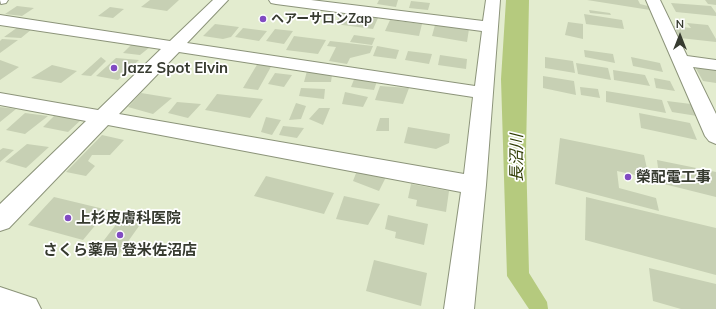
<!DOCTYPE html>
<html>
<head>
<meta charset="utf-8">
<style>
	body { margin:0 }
	#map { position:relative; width:716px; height:309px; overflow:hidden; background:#e3eccf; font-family:Mulish,sans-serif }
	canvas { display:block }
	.north { position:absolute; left:660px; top:16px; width:40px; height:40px; -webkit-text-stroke:3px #fff; paint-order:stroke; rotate:0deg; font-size:11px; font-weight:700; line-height:16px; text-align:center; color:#373b30 }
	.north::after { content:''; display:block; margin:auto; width:14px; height:18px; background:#373b30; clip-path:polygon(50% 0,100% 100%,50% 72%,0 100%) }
</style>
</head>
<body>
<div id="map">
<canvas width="716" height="309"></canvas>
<div class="north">N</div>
</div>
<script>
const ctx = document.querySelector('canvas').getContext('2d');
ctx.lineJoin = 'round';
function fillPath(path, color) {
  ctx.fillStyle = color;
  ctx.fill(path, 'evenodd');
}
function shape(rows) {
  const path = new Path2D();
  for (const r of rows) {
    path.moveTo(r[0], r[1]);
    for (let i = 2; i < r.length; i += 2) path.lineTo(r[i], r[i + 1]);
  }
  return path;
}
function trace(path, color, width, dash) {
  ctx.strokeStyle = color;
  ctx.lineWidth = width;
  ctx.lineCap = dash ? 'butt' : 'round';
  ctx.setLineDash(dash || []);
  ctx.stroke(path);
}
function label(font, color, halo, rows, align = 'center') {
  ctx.font = font + ' Mulish,"Noto Sans JP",sans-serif';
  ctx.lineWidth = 3.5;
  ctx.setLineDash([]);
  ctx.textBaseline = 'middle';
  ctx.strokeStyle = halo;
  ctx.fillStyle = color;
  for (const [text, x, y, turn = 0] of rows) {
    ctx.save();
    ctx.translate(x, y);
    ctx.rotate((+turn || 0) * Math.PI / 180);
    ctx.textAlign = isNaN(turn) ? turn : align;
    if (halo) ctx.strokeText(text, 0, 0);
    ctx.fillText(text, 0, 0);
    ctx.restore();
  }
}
fillPath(shape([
	[506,0,529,0,526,152,529,273,547,302,548,309,529,309,507,276,501,79]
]), '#b5ca7e');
fillPath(shape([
	[150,0,179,0,167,11,141,7],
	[379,0,398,0,396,7,377,4],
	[587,0,638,0,640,4,648,6,650,10],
	[705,0,716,0,716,5,708,4],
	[411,1,430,3,428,10,409,8],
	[671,3,711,6,716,13,716,16,676,12],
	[17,6,34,8,22,16,5,14],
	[110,7,124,9,113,18,98,16],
	[589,10,610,13,611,15,590,13],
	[341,14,378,18,373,29,335,24],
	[584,14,622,20,624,29,586,24],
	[390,20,422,24,419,36,385,31],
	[568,22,583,24,583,39,565,35],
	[687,23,708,25,716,39,716,42,680,38,674,26,691,28],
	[215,24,239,27,231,37,223,39,203,36],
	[435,25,469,29,467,42,432,36],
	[18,27,32,29,21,38,4,37],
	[243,28,267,31,259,41,235,37],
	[275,29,293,31,284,44,266,41],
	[354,35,375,38,372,45,350,42],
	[294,36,326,40,318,54,286,50],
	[2,39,18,40,0,53,0,41],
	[330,41,373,46,370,53,350,58,347,64,329,61,336,47,327,46],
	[131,45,150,47,140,55,123,53],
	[377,46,399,50,396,59,373,56],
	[584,50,613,54,615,63,585,57],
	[408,51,432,54,429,64,405,60],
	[440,55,467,59,466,69,438,65],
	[101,57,106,61,91,76,81,75],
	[545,57,573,61,575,73,545,68],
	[631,57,660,63,663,72,633,66],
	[116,58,139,60,118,80,96,76],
	[0,60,19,67,0,80],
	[258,63,272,65,258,90,243,88],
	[576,63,608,68,611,80,578,74],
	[52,65,77,71,61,83,31,78],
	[695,67,716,69,716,83,703,81],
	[613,70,645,75,650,86,614,80],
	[307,71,332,75,331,82,304,82],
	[275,73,292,75,284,87,268,84],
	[543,76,574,81,576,95,543,88],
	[355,77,378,78,374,90,351,87],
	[654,78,670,81,675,91,656,88],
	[380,86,409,88,403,104,375,100],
	[580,87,598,89,600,98,581,95],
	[301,88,325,89,324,99,299,96],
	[606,91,662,100,666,113,606,102],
	[345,92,368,97,363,107,342,104],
	[141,93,172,98,153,114,128,107],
	[217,94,263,99,250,118,205,110],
	[667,101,691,104,697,116,672,112],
	[177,102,201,104,188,118,168,113],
	[296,103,306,106,301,119,289,120],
	[0,107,16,109,0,122],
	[319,108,330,108,323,125,309,119],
	[25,113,48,116,25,134,6,130],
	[639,113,690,123,697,140,641,128],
	[54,116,82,119,68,132,43,127],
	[266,117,281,120,272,135,261,132],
	[380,118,389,118,389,131,376,131],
	[283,126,304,128,297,138,279,135],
	[408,127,450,134,449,143,436,149,404,143],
	[102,135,124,140,110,155,92,155,88,161,95,166,86,176,66,172],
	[560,138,644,155,649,178,617,171,619,188,656,198,659,211,555,184],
	[27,144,49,147,26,168,5,162],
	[3,148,14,150,0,162,0,150],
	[657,160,716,172,716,197,660,183],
	[358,168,387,175,379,191,353,181],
	[266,176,334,193,324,214,254,196],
	[411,184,449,191,446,212,416,206,417,200,408,198],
	[344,196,380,204,368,225,336,219],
	[54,197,108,210,83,240,28,225],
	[586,197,716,228,716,275,585,240],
	[124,214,144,219,117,257,95,252],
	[388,215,428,224,424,245,395,238,396,232,385,229],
	[374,260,427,273,421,306,366,291],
	[649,268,716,284,716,309,681,309,653,301]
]), '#c7d0b4');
const minor = shape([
	[0,0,8,0,6,3,1,4,0,0],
	[213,0,228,0,187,43,475,86,482,31,276,4,271,3,269,0,311,0,483,21,486,0,500,0,486,185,474,309,444,309,461,192,108,125,9,228,0,231,0,204,86,121,0,105,0,93,98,110,161,49,0,25,0,15,170,41,213,0],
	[179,52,473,97,464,174,119,114,179,52],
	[646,0,660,0,687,56,716,60,716,70,693,67,716,114,716,144,709,141,705,136,646,0],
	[0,287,36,299,41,309,0,309,0,287]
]);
trace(minor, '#8c947a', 2);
fillPath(minor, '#fff');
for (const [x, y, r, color] of [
	[263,19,4,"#814bc2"],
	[114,68,4,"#814bc2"],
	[628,177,4,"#814bc2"],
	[68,218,4,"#814bc2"],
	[120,235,4,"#814bc2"]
]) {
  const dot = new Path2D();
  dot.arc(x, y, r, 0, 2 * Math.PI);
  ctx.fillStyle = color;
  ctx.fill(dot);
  trace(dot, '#fff', 1.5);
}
label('bold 13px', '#373b30', '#fff', [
	["ヘアーサロンZap",271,19]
], 'left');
label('bold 15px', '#373b30', '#fff', [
	["Jazz Spot Elvin",122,68],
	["榮配電工事",636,177],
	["上杉皮膚科医院",76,218],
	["さくら薬局 登米佐沼店",120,250,"center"]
], 'left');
label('italic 16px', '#2e3a00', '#fff', [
	["長沼川",517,158,-90]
]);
</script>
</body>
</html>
